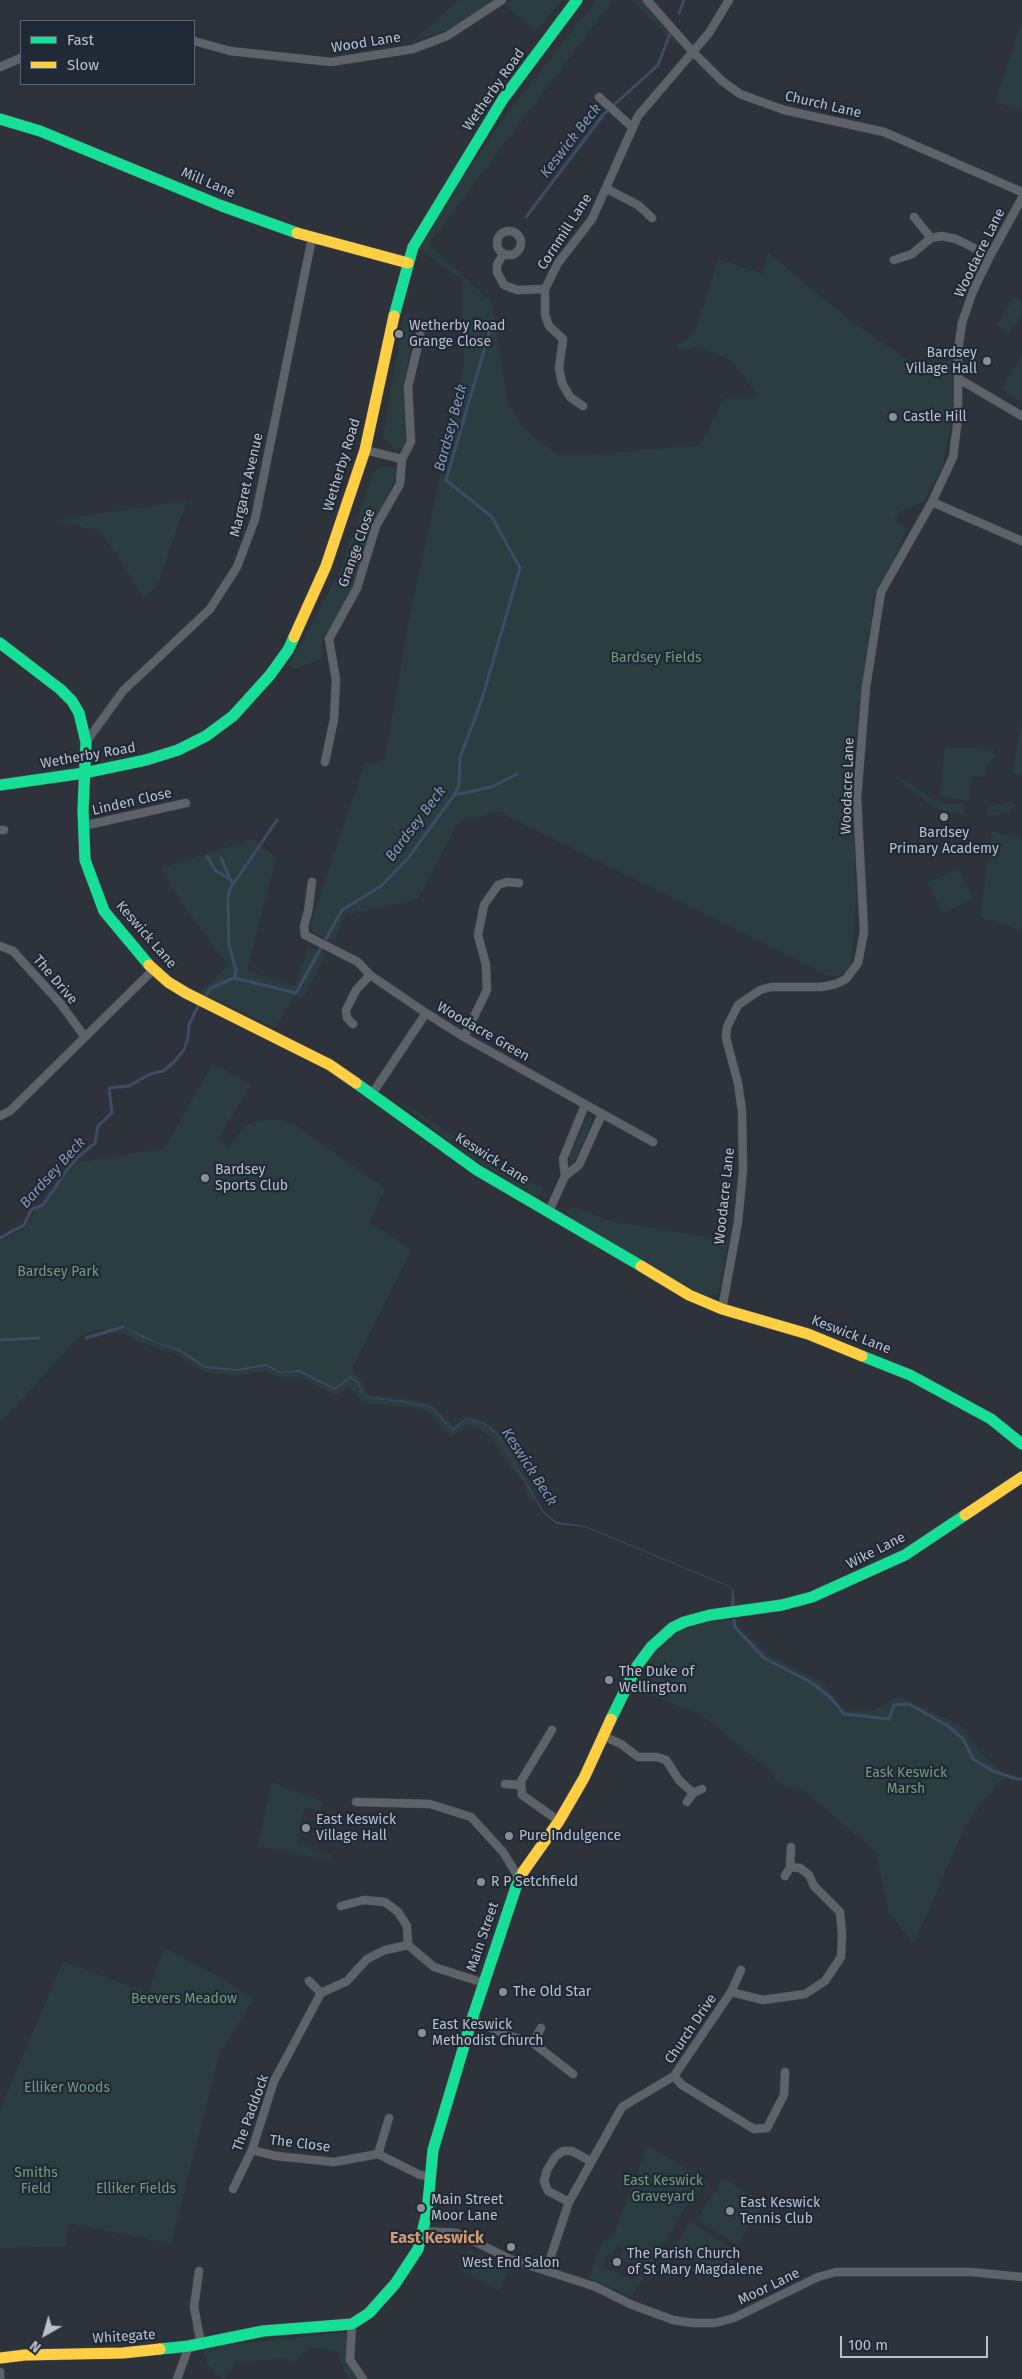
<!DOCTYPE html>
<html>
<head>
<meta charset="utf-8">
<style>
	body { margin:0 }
	#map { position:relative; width:1022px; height:2379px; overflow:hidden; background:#2e333b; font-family:"Fira Sans",sans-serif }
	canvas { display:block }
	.legend { position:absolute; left:20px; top:20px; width:175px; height:65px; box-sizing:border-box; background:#212936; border:1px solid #5e6572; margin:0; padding:6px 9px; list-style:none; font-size:15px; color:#b9c0cb }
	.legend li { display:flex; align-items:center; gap:10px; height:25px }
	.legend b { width:25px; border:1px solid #5e6572 }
	.north { position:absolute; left:20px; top:2309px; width:50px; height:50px; -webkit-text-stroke:4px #212936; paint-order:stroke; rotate:218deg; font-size:14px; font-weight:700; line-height:20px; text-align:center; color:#b9c0cb }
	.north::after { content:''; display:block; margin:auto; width:18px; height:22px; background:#b9c0cb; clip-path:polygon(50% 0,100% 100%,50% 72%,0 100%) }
	.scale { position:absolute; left:840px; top:2336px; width:148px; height:22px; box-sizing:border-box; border:2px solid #b9c0cb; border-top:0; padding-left:6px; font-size:15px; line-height:18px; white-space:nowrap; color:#b9c0cb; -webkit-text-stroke:4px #212936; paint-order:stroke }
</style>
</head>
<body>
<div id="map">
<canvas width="1022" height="2379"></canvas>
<ul class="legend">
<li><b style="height:6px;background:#16e098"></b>Fast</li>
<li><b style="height:6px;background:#ffcf43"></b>Slow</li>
</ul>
<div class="north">N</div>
<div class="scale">100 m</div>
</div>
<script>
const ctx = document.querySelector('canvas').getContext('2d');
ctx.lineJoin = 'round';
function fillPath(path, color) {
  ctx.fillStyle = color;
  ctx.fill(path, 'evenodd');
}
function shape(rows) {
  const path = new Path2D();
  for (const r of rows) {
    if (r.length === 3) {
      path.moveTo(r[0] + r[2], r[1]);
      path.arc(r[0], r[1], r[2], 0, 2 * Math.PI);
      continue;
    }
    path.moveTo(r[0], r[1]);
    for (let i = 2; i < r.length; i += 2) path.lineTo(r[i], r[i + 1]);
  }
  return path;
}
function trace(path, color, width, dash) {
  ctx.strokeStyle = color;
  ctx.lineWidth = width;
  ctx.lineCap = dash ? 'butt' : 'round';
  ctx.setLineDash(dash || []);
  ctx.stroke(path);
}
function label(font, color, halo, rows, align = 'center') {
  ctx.font = font + ' "Fira Sans",sans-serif';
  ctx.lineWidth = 4.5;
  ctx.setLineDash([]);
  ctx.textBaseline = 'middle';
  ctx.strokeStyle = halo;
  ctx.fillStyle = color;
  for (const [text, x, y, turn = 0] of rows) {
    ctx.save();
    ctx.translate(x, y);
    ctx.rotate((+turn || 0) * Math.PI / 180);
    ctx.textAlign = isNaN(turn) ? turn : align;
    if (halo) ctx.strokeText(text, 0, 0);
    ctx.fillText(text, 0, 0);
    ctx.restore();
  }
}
fillPath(shape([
	[459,0,498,0,448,30,413,41],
	[513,0,562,0,535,33,505,4],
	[596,0,613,0,429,244,492,303,508,404,525,430,559,455,584,455,700,445,723,399,759,396,730,360,697,347,679,350,677,346,695,333,718,259,763,274,768,253,856,325,908,360,939,363,951,360,953,413,943,465,924,501,902,510,894,519,906,529,895,557,874,595,851,773,856,897,852,960,849,968,838,977,827,975,500,812,459,821,418,899,346,915,334,941,314,933,310,926,365,763,385,760,409,620,464,366,462,279,419,250,461,179,512,107],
	[632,0,642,0,676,37,674,43],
	[1022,21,1022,111,995,102],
	[1015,296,1022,301,1022,315,1009,334,996,325],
	[404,314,409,315,413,334,404,384,406,439,406,446,395,450,383,438],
	[1022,355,1022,402,1001,389],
	[384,465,392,467,397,473,395,480,370,529,352,592,323,639,321,659,295,669,288,665,301,645,342,567,372,475,377,468],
	[187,500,157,587,143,597,101,531,51,521],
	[1022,721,1022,776,1012,774],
	[945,747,993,749,996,756,987,767,985,777,972,776,968,801,940,796],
	[892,775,912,783,931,799,947,804,963,803,965,816,934,808],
	[1012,801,1015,805,1009,813,987,817,986,808],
	[992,831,1022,839,1022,930,980,918],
	[253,839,276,857,247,971,296,986,308,947,326,954,303,998,294,996,275,1028,200,992,228,966,182,903,161,868],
	[959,869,973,899,943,913,927,882],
	[212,1064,251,1084,218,1140,229,1146,245,1126,254,1121,275,1119,292,1123,385,1188,370,1223,412,1250,352,1370,362,1381,368,1395,403,1398,433,1405,454,1426,467,1416,484,1421,500,1433,507,1446,515,1452,537,1496,498,1434,484,1423,467,1418,453,1429,431,1407,403,1401,365,1397,358,1382,350,1376,335,1388,300,1370,281,1372,266,1364,237,1369,206,1366,179,1349,135,1334,179,1351,205,1368,237,1371,266,1366,280,1373,299,1372,335,1390,350,1378,357,1383,365,1398,403,1402,431,1408,453,1430,467,1419,483,1424,498,1435,535,1498,530,1501,522,1480,506,1462,494,1441,480,1429,469,1425,450,1437,428,1412,403,1406,363,1404,350,1386,336,1395,301,1377,279,1377,265,1371,237,1375,204,1372,177,1354,139,1342,126,1334,100,1329,81,1335,0,1423,0,1241,24,1229,37,1209,45,1206,58,1185,77,1163,165,1148],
	[412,1108,503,1169,543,1188,542,1193,537,1196,529,1193,473,1159,410,1110],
	[587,1117,591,1118,592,1121,576,1159,572,1161,569,1157],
	[573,1207,614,1222,728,1240,718,1293,710,1297,691,1289,570,1218,567,1210],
	[736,1620,737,1627,768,1655,824,1683,844,1711,873,1711,898,1696,963,1727,979,1752,1008,1777,998,1782,965,1826,914,1944,889,1912,875,1851,803,1790,779,1784,769,1770,699,1713,641,1692,644,1689,639,1686,650,1657,669,1637,682,1629,707,1621],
	[272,1782,323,1802,321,1811,304,1808,297,1843,313,1846,312,1852,331,1855,330,1860,258,1846],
	[164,1948,220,1977,254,2000,220,2052,171,2244,68,2223,66,2246,0,2248,0,2110,63,1961,148,1993],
	[648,2145,707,2182,687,2205,632,2297,588,2278,602,2244,615,2231],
	[617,2245,624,2248,620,2258,639,2266,634,2280,602,2266,608,2253,612,2255],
	[723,2178,763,2203,737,2245,697,2220],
	[691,2221,740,2254,725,2277,675,2245],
	[469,2249,509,2270,498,2290,459,2269],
	[346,2332,347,2365,358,2379,349,2379,340,2362,339,2352,309,2348,294,2363,284,2359,236,2362,225,2379,222,2379,208,2365,202,2348]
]), '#2b3d41');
fillPath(shape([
	[122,1326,159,1343,179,1349,206,1366,237,1369,266,1364,281,1372,300,1370,335,1388,350,1376,358,1382,365,1397,403,1401,431,1407,453,1429,467,1418,484,1423,498,1434,544,1512,557,1522,585,1526,725,1584,733,1589,735,1605,731,1607,732,1589,725,1585,585,1527,557,1524,543,1513,498,1435,483,1424,467,1419,453,1431,431,1408,403,1402,365,1398,357,1383,350,1378,335,1390,299,1372,280,1373,266,1366,237,1371,205,1368,179,1351,141,1337]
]), '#3d4c65');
trace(shape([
	[679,13,684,0],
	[526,217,604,114,658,65,670,34],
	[454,795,492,787,517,774],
	[207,856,215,870,230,879],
	[221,858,233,885],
	[235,977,236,970,229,945,228,897,230,889,277,820],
	[0,1238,24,1225,31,1210,43,1205,67,1170,78,1157,95,1143,98,1126,112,1113,109,1088,129,1086,150,1074,163,1071,173,1063,184,1050,188,1038,189,1025,199,1004,211,988,234,978,296,993,342,910,381,886,409,857,454,795,459,785,460,758,482,699,520,568,492,517,446,480,493,320],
	[86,1338,123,1327],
	[0,1340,39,1338],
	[734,1620,735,1627,764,1658,812,1683,831,1698,844,1714,889,1719,894,1705,909,1704,948,1726,963,1739,973,1759,993,1771,1017,1779,1022,1779]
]), '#3d4c65', 3);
const street = shape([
	[647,0,692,51,722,81,740,94,784,110,884,132,1022,192],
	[194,41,230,51,331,62,413,49,447,36,502,0],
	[0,67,21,58],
	[599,97,632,127],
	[607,189,638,205,652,218],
	[914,217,931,238],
	[509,243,12],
	[503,254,497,265,497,272,504,285,517,290,545,289],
	[894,260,912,254,931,238,942,236,956,239,990,256],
	[959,379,1022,416],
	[583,406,570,397,562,383,559,368,563,339,549,326,545,315,545,289,558,263,592,219,638,116,709,33,729,0],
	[365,450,402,459],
	[932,502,1022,541],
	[86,742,123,691,210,609,237,567,255,519,312,238],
	[325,762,334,719,336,680,329,639,357,588,376,526,400,484,402,459,411,442,408,387,420,337,420,324],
	[83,826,186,803],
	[0,830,4,830],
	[312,882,308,912,304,926,305,935,358,962,370,975,426,1013],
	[0,946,13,951,60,1003,85,1037],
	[353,1024,347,1018,346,1010,356,990,370,975],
	[464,1037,487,990,486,965,478,935,484,905,498,885,507,882,519,883],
	[372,1094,426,1013,464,1037,653,1142],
	[0,1116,10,1111,153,970],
	[565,1176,579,1165,602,1114],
	[549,1211,565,1176,563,1159,585,1105],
	[722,1309,738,1222,743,1170,742,1111,738,1083,726,1038,727,1027,738,1005,760,990,771,987,821,987,836,984,846,979,858,963,864,932,857,798,866,687,881,592,932,502,953,457,958,418,958,351,962,323,973,291,990,256,1022,198],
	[552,1730,521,1781,522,1795,559,1821],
	[603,1736,621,1744,638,1757,657,1757,666,1760,679,1780,693,1793],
	[505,1784,521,1785],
	[356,1802,430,1804,471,1817,503,1852,519,1878],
	[687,1802,693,1793,702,1789],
	[785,1876,790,1867,791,1847],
	[341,1906,364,1900,385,1902,398,1912,407,1926,408,1945],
	[309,1981,321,1993],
	[731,1992,763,2000,805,1994,825,1981,841,1957,842,1935,840,1912,814,1886,809,1875,800,1868,790,1867],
	[472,2019,504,2034,533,2043,573,2074],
	[533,2043,541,2028],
	[674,2076,682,2085,754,2129,767,2128,784,2095,785,2072],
	[252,2150,276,2156,334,2162,378,2154,420,2175,429,2176],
	[378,2154,389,2118],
	[233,2189,252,2150,274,2081,321,1993,347,1981,367,1959,385,1950,408,1945,434,1967,484,1983],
	[569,2202,548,2191,544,2181,547,2170,555,2157,563,2151,572,2151,590,2161],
	[424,2231,457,2233,510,2259,596,2287,630,2304,673,2320,693,2323,715,2323,734,2318,818,2277,836,2272,971,2272,1022,2277],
	[199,2271,194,2307,201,2344],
	[546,2271,569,2202,622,2107,674,2076,731,1992,741,1970],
	[352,2324,350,2360,363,2379],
	[0,2372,0,2379],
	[177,2379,189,2346]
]);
const fast = shape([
	[0,119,40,131,222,206,297,233],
	[394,316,413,247,503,99,577,0],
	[0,643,60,689,72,701,79,713,86,742,83,810,85,860,104,911,149,965],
	[0,785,84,773,146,760,178,750,206,736,233,716,270,675,288,650,294,637],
	[356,1083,477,1170,641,1266],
	[862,1356,910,1375,991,1419,1022,1444],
	[611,1719,637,1666,651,1647,672,1628,684,1622,710,1615,782,1605,812,1597,905,1555,965,1515],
	[160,2349,189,2346,263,2331,352,2324,369,2313,395,2284,418,2249,427,2213,433,2150,472,2019,519,1878,523,1872]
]);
const slow = shape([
	[297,233,408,263],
	[294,637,326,566,365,450,394,316],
	[149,965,168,982,186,993,330,1065,356,1083],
	[641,1266,689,1295,722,1309,808,1334,862,1356],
	[965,1515,1022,1477],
	[523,1872,559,1821,584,1778,611,1719],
	[0,2358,25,2355,123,2353,160,2349]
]);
trace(street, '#4c4f56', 9);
trace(fast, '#4c4f56', 12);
trace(slow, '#4c4f56', 12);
trace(street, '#5e6269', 8);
trace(fast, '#16e098', 11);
trace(slow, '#ffcf43', 11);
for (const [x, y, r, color] of [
	[399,334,5,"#888f99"],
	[987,361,5,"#888f99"],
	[893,417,5,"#888f99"],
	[944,817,5,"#888f99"],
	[205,1178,5,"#888f99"],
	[609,1680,5,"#888f99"],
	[306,1828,5,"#888f99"],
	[509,1836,5,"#888f99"],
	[481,1882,5,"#888f99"],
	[503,1992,5,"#888f99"],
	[422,2033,5,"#888f99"],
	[421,2208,5,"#888f99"],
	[730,2211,5,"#888f99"],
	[511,2247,5,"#888f99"],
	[617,2262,5,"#888f99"]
]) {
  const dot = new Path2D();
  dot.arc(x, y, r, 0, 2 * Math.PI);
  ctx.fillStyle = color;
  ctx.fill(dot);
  trace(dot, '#212936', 2);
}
label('14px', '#b9c0cb', '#212936', [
	["Wood Lane",366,43,-9],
	["Wetherby Road",494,90,-55],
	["Church Lane",823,105,13],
	["Mill Lane",208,183,23],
	["Cornmill Lane",565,232,-57],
	["Woodacre Lane",980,253,-64],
	["Wetherby Road",342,465,-73],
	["Margaret Avenue",247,485,-77],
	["Grange Close",357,548,-70],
	["Wetherby Road",88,756,-10],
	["Woodacre Lane",848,786,-88],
	["Linden Close",132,802,-13],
	["Keswick Lane",146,935,49],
	["The Drive",55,980,49],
	["Woodacre Green",483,1032,30],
	["Keswick Lane",492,1159,32],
	["Woodacre Lane",725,1196,-84],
	["Keswick Lane",851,1335,21],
	["Wike Lane",876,1551,-27],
	["Main Street",483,1937,-71],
	["Church Drive",691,2029,-56],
	["The Paddock",251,2113,-70],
	["The Close",300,2144,7],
	["Moor Lane",769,2287,-26],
	["Whitegate",124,2337,-4]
]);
label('14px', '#b9c0cb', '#212936', [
	["Wetherby Road",409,326],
	["Grange Close",409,342],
	["Bardsey",977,353,"right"],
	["Village Hall",977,369,"right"],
	["Castle Hill",903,417],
	["Bardsey",944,833,"center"],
	["Primary Academy",944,849,"center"],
	["Bardsey",215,1170],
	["Sports Club",215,1186],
	["The Duke of",619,1672],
	["Wellington",619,1688],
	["East Keswick",316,1820],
	["Village Hall",316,1836],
	["Pure Indulgence",519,1836],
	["R P Setchfield",491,1882],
	["The Old Star",513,1992],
	["East Keswick",432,2025],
	["Methodist Church",432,2041],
	["Main Street",431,2200],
	["Moor Lane",431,2216],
	["East Keswick",740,2203],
	["Tennis Club",740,2219],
	["The Parish Church",627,2254],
	["of St Mary Magdalene",627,2270],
	["West End Salon",511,2263,"center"]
], 'left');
label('14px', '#729a7c', '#212936', [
	["Bardsey Fields",656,658],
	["Bardsey Park",58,1272],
	["Eask Keswick",906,1773],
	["Marsh",906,1789],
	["Beevers Meadow",184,1999],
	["Elliker Woods",67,2088],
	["Smiths",36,2173],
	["Field",36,2189],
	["East Keswick",663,2181],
	["Graveyard",663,2197],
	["Elliker Fields",136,2189]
]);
label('italic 15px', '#8295b0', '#212936', [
	["Keswick Beck",571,141,-52],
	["Bardsey Beck",451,428,-75],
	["Bardsey Beck",416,824,-53],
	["Bardsey Beck",53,1173,-48],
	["Keswick Beck",529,1467,57]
]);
label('bold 16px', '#d09b6e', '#212936', [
	["East Keswick",437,2239]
]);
</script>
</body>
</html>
